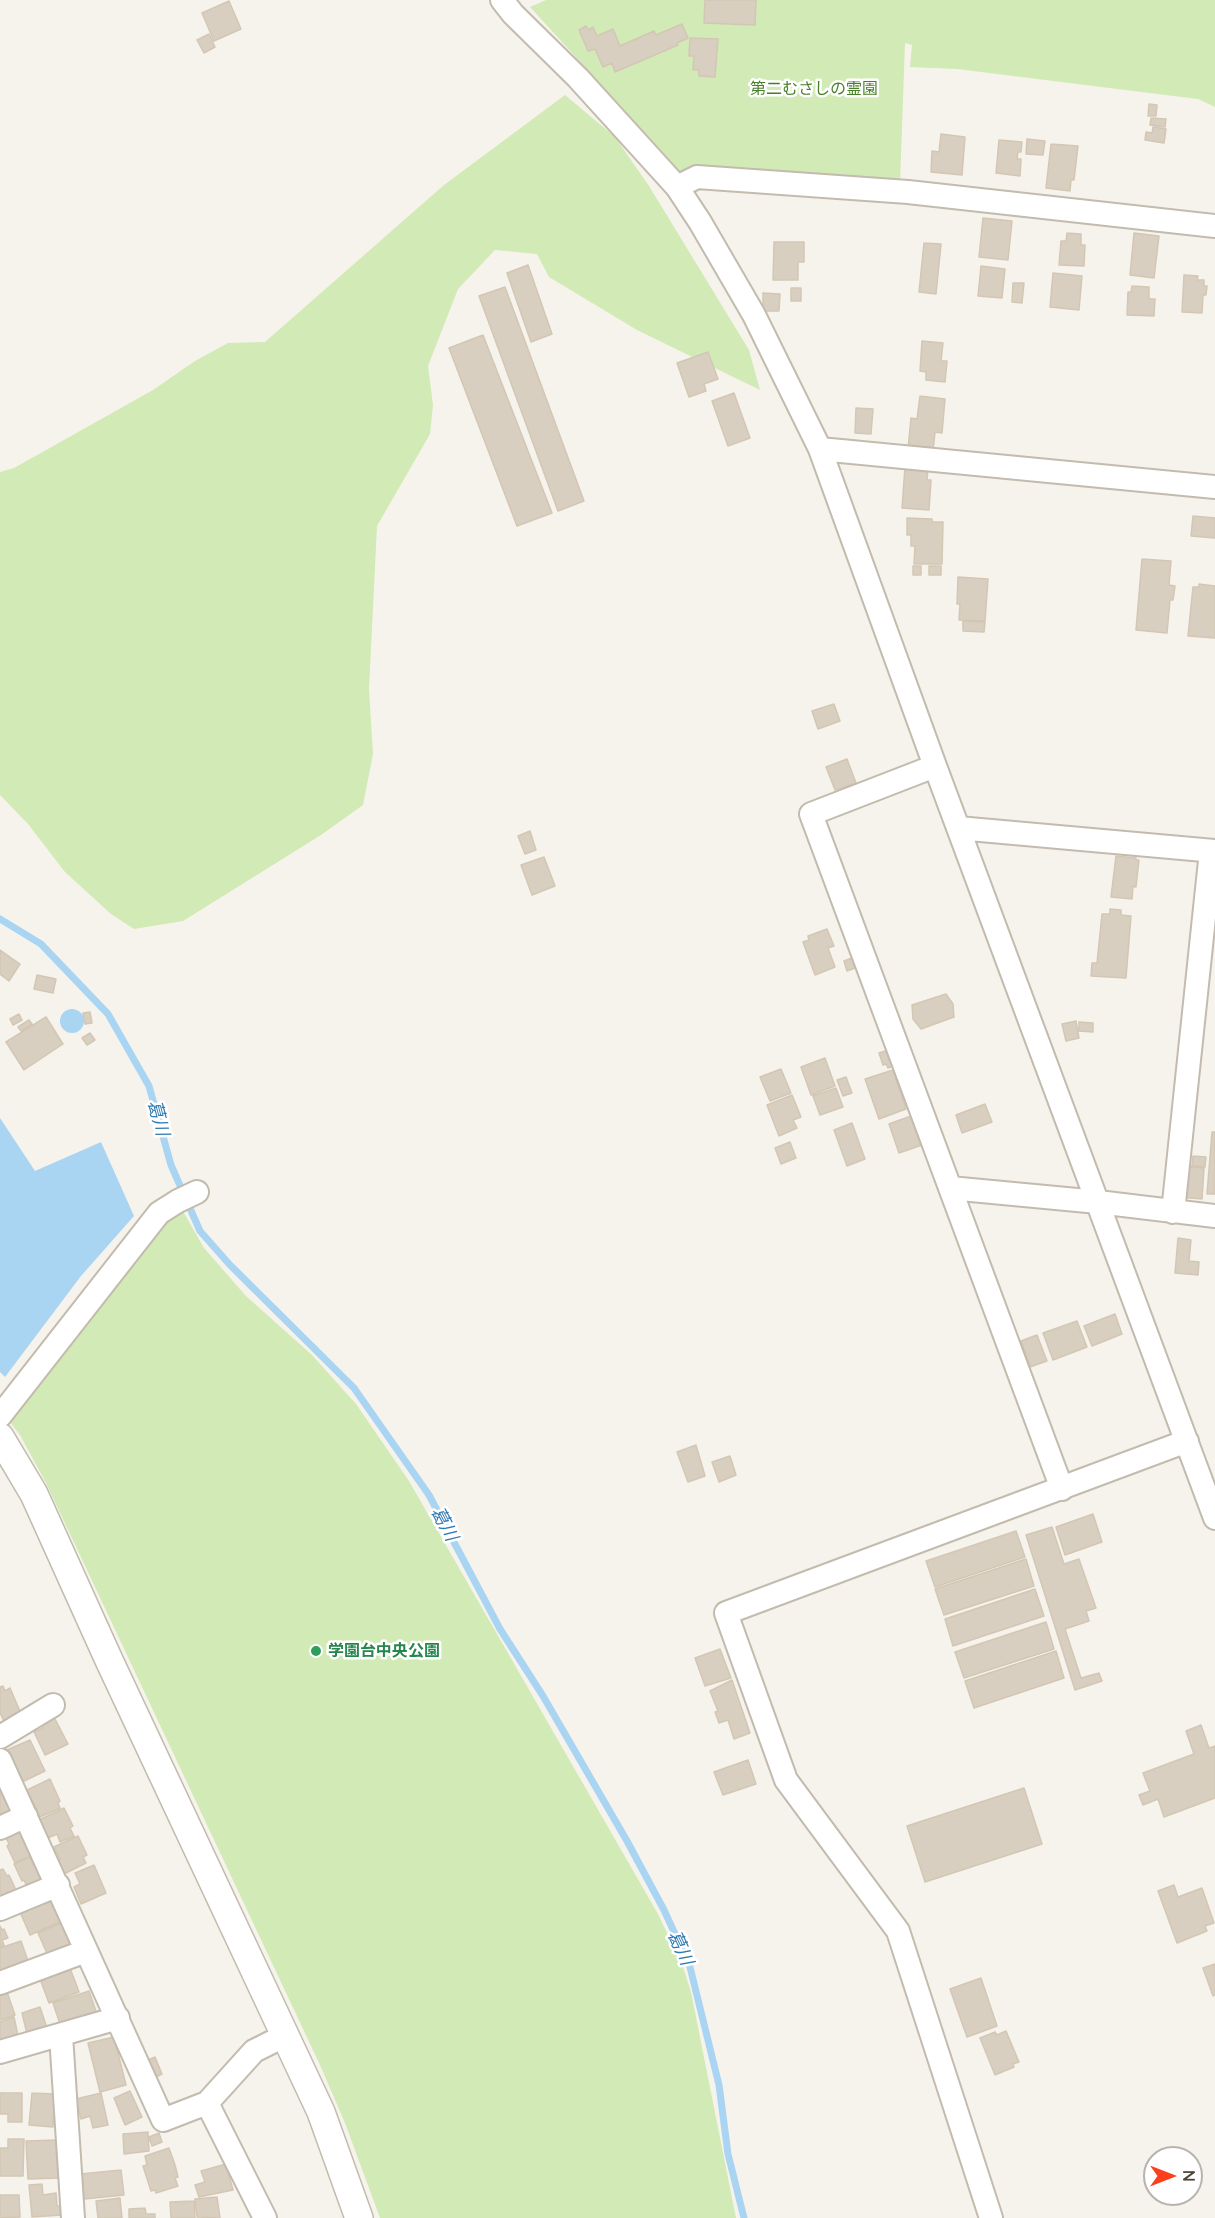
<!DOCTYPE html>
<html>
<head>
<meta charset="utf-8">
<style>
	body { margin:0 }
	#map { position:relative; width:1215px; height:2218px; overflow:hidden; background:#f6f3ec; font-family:Quicksand,sans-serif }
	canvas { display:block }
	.north { position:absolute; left:1143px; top:2146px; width:60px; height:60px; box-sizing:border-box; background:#fff; border:2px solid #b7b4b0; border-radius:50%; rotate:90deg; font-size:16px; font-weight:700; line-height:24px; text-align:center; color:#4b4439 }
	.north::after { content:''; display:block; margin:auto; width:21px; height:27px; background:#fc3f1d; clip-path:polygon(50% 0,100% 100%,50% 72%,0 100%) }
</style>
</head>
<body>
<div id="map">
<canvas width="1215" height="2218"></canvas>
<div class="north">N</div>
</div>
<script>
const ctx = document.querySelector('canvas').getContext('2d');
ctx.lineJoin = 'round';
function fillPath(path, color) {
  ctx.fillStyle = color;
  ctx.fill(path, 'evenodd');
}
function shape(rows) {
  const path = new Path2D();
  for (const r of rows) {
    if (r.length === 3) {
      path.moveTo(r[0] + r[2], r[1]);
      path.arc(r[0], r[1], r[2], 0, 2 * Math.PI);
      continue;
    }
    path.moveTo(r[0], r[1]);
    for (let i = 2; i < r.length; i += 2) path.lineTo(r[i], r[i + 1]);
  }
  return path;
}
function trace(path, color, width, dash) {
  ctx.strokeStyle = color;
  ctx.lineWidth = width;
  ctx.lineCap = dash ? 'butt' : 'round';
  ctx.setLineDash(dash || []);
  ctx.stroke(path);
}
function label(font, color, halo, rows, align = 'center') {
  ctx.font = font + ' Quicksand,"Noto Sans JP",sans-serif';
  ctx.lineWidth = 5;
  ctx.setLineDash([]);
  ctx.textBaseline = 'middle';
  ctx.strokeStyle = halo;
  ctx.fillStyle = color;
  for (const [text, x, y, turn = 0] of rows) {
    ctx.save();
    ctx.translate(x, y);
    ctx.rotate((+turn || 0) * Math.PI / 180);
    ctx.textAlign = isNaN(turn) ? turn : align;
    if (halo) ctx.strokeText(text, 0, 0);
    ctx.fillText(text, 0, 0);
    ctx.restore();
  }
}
fillPath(shape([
	[546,0,1215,0,1215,107,1198,99,957,69,910,67,912,45,905,43,900,183,677,171,669,159,530,7],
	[565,95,615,137,649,186,749,350,760,390,637,330,549,277,537,254,495,250,458,289,428,366,433,405,430,434,377,526,369,689,373,754,363,805,321,835,183,921,134,929,111,914,65,872,28,824,0,795,0,472,14,468,153,390,195,361,228,343,265,342,444,185],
	[180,1206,204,1248,246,1296,312,1355,356,1404,409,1481,658,1914,682,1964,691,1992,736,2218,380,2218,345,2123,320,2065,46,1483,20,1435,10,1422,170,1216]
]), '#d2eab5');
fillPath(shape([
	[72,1021,12],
	[0,1118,35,1171,101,1142,134,1216,81,1276,5,1377,0,1372]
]), '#a9d4f2');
trace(shape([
	[0,919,41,944,108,1014,149,1086,171,1165,200,1231,230,1265,354,1388,429,1495,500,1629,543,1696,627,1841,664,1910,690,1967,719,2085,728,2154,744,2218]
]), '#a9d4f2', 7);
const building = shape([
	[705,0,756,0,755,25,704,23,705,0],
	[229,1,241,29,214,41,202,13,229,1],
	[682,24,688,38,677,43,678,45,615,72,612,63,603,67,595,49,588,51,579,30,586,26,588,30,593,27,597,36,613,29,620,46,654,31,656,35,682,24],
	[209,34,215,47,204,53,197,40,209,34],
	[690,38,718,39,715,77,699,76,699,70,693,70,694,56,689,56,690,38],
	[1149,104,1157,105,1156,116,1148,116,1149,104],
	[1151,118,1166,119,1165,127,1150,125,1151,118],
	[1153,127,1166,129,1164,143,1145,140,1146,132,1152,133,1153,127],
	[941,134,965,137,962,175,931,172,932,151,939,152,941,134],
	[1027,139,1045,141,1043,155,1026,154,1027,139],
	[999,140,1022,142,1021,152,1018,152,1017,159,1021,159,1020,176,996,173,999,140],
	[1051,144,1078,146,1074,180,1071,180,1070,191,1046,188,1051,144],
	[983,218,1012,221,1008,260,979,257,983,218],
	[1067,233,1081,234,1081,245,1085,245,1084,266,1059,265,1061,241,1066,241,1067,233],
	[1134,233,1159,236,1154,278,1130,275,1134,233],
	[774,242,804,242,804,262,798,262,798,280,773,280,774,242],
	[924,243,941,244,936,294,919,292,924,243],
	[528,265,552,334,531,342,507,273,528,265],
	[981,266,1005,269,1002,298,978,296,981,266],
	[1053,273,1082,276,1079,310,1050,307,1053,273],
	[1184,275,1198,276,1197,280,1204,280,1204,286,1207,286,1206,295,1203,295,1202,313,1182,312,1184,275],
	[1013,283,1024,283,1022,303,1012,302,1013,283],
	[1132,286,1149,287,1149,299,1155,299,1154,316,1127,315,1128,292,1131,292,1132,286],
	[505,287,584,501,558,511,479,296,505,287],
	[791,288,801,288,801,301,791,301,791,288],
	[763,293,780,294,779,311,763,311,763,293],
	[483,335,552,513,517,526,449,348,483,335],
	[922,341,943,343,941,361,947,361,945,382,926,380,926,372,920,371,922,341],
	[708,352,718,379,704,384,706,391,689,397,677,363,708,352],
	[734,393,750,438,728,446,712,401,734,393],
	[920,396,945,399,942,433,935,432,933,451,908,449,911,418,917,419,920,396],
	[856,408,873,409,871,434,855,433,856,408],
	[905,467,928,468,927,480,931,480,929,510,902,508,905,467],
	[1193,516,1215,518,1215,538,1191,536,1193,516],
	[907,518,932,519,932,522,943,522,942,564,914,564,915,546,911,546,911,535,907,535,907,518],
	[1142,559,1171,561,1169,585,1175,586,1173,600,1170,600,1167,633,1136,630,1142,559],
	[913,566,921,566,921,575,913,575,913,566],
	[929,566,941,566,941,575,929,575,929,566],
	[958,577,988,579,985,621,959,620,960,604,957,604,958,577],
	[1199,584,1215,586,1215,638,1188,636,1193,587,1199,587,1199,584],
	[963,621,985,622,984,632,963,631,963,621],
	[834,704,840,721,818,729,812,711,834,704],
	[847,759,856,783,835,790,826,767,847,759],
	[530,831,536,850,525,854,518,836,530,831],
	[1116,856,1136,858,1136,860,1139,860,1136,887,1133,886,1132,899,1111,897,1116,856],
	[544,857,555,886,532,895,521,865,544,857],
	[1110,909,1121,910,1121,915,1131,916,1126,978,1091,976,1092,963,1097,963,1102,914,1110,914,1110,909],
	[827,929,834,946,828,948,835,967,815,975,803,942,809,940,808,936,827,929],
	[0,950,20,964,9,981,0,974,0,950],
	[857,956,861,966,847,971,844,961,857,956],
	[37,975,56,979,53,993,34,989,37,975],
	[946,994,953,1004,954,1017,921,1029,913,1019,912,1005,946,994],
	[90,1012,92,1023,85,1024,83,1013,90,1012],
	[19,1014,22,1020,13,1025,10,1019,19,1014],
	[46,1017,63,1044,24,1070,6,1042,46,1017],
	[29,1020,32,1024,21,1031,18,1027,29,1020],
	[1076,1021,1079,1038,1066,1041,1062,1024,1076,1021],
	[1079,1022,1093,1023,1093,1032,1079,1031,1079,1022],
	[90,1033,95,1040,87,1045,82,1038,90,1033],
	[891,1049,896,1065,888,1068,886,1064,883,1065,879,1053,891,1049],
	[825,1058,835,1086,811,1095,801,1067,825,1058],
	[781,1069,791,1093,770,1101,760,1077,781,1069],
	[893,1070,906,1109,879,1119,865,1079,893,1070],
	[846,1077,852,1093,843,1096,837,1080,846,1077],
	[836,1088,843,1107,820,1115,813,1096,836,1088],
	[792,1095,801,1117,793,1120,797,1128,779,1136,767,1105,792,1095],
	[985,1104,992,1122,962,1133,956,1115,985,1104],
	[911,1116,913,1122,917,1121,922,1145,899,1153,889,1124,911,1116],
	[852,1123,865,1159,847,1166,834,1130,852,1123],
	[1212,1132,1215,1132,1215,1194,1207,1194,1212,1132],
	[790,1142,796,1158,781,1164,775,1148,790,1142],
	[1193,1156,1206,1157,1205,1167,1192,1166,1193,1156],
	[1182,1166,1204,1168,1202,1199,1179,1197,1182,1166],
	[1178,1238,1191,1240,1189,1261,1199,1262,1198,1275,1175,1273,1178,1238],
	[1115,1314,1122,1334,1092,1346,1084,1326,1115,1314],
	[1077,1321,1087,1347,1053,1360,1043,1333,1077,1321],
	[1037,1335,1047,1361,1030,1367,1021,1341,1037,1335],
	[696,1445,705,1476,688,1482,677,1452,696,1445],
	[730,1456,736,1475,719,1482,712,1462,730,1456],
	[1093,1514,1102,1542,1065,1555,1056,1527,1093,1514],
	[1052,1527,1064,1564,1079,1559,1096,1608,1086,1611,1089,1621,1065,1629,1081,1678,1099,1673,1102,1681,1075,1690,1026,1535,1052,1527],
	[1016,1531,1025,1557,935,1587,926,1561,1016,1531],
	[1026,1559,1034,1586,944,1615,935,1589,1026,1559],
	[1035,1589,1044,1616,953,1646,945,1619,1035,1589],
	[1046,1622,1054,1649,964,1678,955,1652,1046,1622],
	[720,1649,731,1678,705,1686,695,1658,720,1649],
	[1056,1651,1064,1678,974,1708,965,1681,1056,1651],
	[732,1680,750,1733,734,1739,728,1720,719,1723,715,1712,718,1711,710,1691,732,1680],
	[3,1686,5,1691,10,1688,22,1716,4,1721,0,1713,0,1687,3,1686],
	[54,1717,68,1744,45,1755,34,1732,43,1728,40,1723,54,1717],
	[1201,1725,1209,1748,1215,1746,1215,1798,1164,1817,1158,1799,1143,1805,1139,1795,1150,1791,1143,1773,1194,1754,1186,1731,1201,1725],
	[30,1740,45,1771,22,1782,7,1750,30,1740],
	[748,1760,756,1784,723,1795,714,1772,748,1760],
	[50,1779,60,1801,58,1803,60,1808,40,1817,27,1790,50,1779],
	[1024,1788,1042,1844,925,1882,907,1826,1024,1788],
	[0,1789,11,1810,0,1815,0,1789],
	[64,1808,73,1826,70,1828,74,1836,60,1842,57,1834,48,1838,39,1820,64,1808],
	[22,1829,34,1854,15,1863,7,1846,9,1844,5,1836,22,1829],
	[78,1836,87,1855,83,1857,86,1863,64,1874,57,1860,60,1859,54,1847,78,1836],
	[30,1857,33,1865,36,1864,43,1879,40,1880,41,1883,28,1889,24,1880,22,1881,14,1864,30,1857],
	[94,1865,106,1893,81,1904,74,1887,80,1884,75,1873,94,1865],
	[3,1869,7,1876,9,1875,16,1890,0,1897,0,1870,3,1869],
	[1174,1885,1178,1897,1202,1888,1214,1923,1205,1926,1207,1931,1177,1943,1158,1891,1174,1885],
	[50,1899,60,1922,30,1935,20,1912,50,1899],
	[63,1922,74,1948,49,1958,38,1933,63,1922],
	[0,1926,2,1930,4,1929,8,1938,2,1940,4,1945,0,1947,0,1926],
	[21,1941,29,1964,0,1974,0,1948,21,1941],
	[1215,1964,1215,1995,1213,1996,1203,1968,1215,1964],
	[70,1968,79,1992,49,2003,40,1979,70,1968],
	[981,1978,997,2026,967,2037,950,1989,981,1978],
	[89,1991,97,2014,62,2030,53,2003,89,1991],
	[7,1992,15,2015,0,2020,0,1995,7,1992],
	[40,2007,48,2031,28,2038,22,2013,40,2007],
	[14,2017,18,2036,0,2044,0,2022,14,2017],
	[1006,2031,1019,2062,1013,2064,1014,2067,995,2075,980,2038,995,2032,997,2035,1006,2031],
	[114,2037,126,2085,100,2092,88,2043,114,2037],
	[155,2057,162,2074,154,2078,146,2061,155,2057],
	[130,2091,142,2117,125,2125,114,2098,130,2091],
	[0,2093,22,2093,22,2122,8,2122,8,2114,0,2114,0,2093],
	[32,2093,55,2094,53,2127,29,2125,32,2093],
	[101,2093,108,2125,93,2128,90,2116,81,2119,76,2099,101,2093],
	[148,2132,149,2151,124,2154,123,2134,148,2132],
	[159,2133,162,2142,152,2146,149,2137,159,2133],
	[8,2139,24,2139,23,2176,0,2176,0,2148,8,2148,8,2139],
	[58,2140,59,2178,28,2179,26,2141,58,2140],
	[169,2148,175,2165,178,2177,175,2178,178,2186,156,2193,155,2190,151,2191,143,2166,147,2165,145,2156,169,2148],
	[226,2164,233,2190,199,2197,195,2185,205,2182,201,2171,226,2164],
	[121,2170,124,2195,84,2199,81,2174,121,2170],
	[42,2184,43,2195,56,2193,57,2206,62,2206,62,2215,32,2217,29,2185,42,2184],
	[0,2195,19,2195,20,2217,0,2218,0,2195],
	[217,2197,220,2218,197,2217,195,2199,217,2197],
	[120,2198,122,2218,98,2218,96,2201,120,2198],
	[194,2201,195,2218,171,2218,170,2202,194,2201],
	[145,2208,146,2214,155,2214,155,2218,129,2218,129,2209,145,2208]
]);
fillPath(building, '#d8cfc1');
trace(building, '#d3c7b4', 1.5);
const minor = shape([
	[502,0,513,14,578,78,677,187,700,222,754,315,820,449,935,766,1215,1518],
	[677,187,697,177,908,192,1215,226],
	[820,449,1215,487],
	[935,766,811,814,1062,1489],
	[958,828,1215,851],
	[950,1188,1098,1202,1215,1216],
	[1173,1212,1211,851],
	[0,1416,159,1213,178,1201,197,1192],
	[0,1737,53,1705],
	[0,1760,163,2120,207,2103,265,2218],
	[0,1828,26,1816],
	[0,1909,58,1885],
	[0,1983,86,1951],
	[61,2035,73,2218],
	[0,2052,118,2018],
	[207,2103,254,2051,286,2035],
	[991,2218,898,1931,786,1780,726,1613,1187,1441]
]);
const tertiary = shape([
	[0,1437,34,1494,108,1658,321,2112,359,2218]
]);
trace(minor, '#c2bbae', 26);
trace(tertiary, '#c2bbae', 30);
trace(minor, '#fff', 22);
trace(tertiary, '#fff', 27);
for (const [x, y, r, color] of [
	[316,1651,6,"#2e9e5b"]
]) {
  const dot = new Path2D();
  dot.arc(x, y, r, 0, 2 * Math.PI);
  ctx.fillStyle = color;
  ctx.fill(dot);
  trace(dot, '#fff', 2);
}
label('16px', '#4a7f2a', '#fff', [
	["第二むさしの霊園",814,89]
]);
label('bold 16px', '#27864d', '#fff', [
	["学園台中央公園",328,1651]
], 'left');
label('italic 18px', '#2e7ab2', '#fff', [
	["葛川",158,1118,75],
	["葛川",444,1524,62],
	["葛川",680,1948,65]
]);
</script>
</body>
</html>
